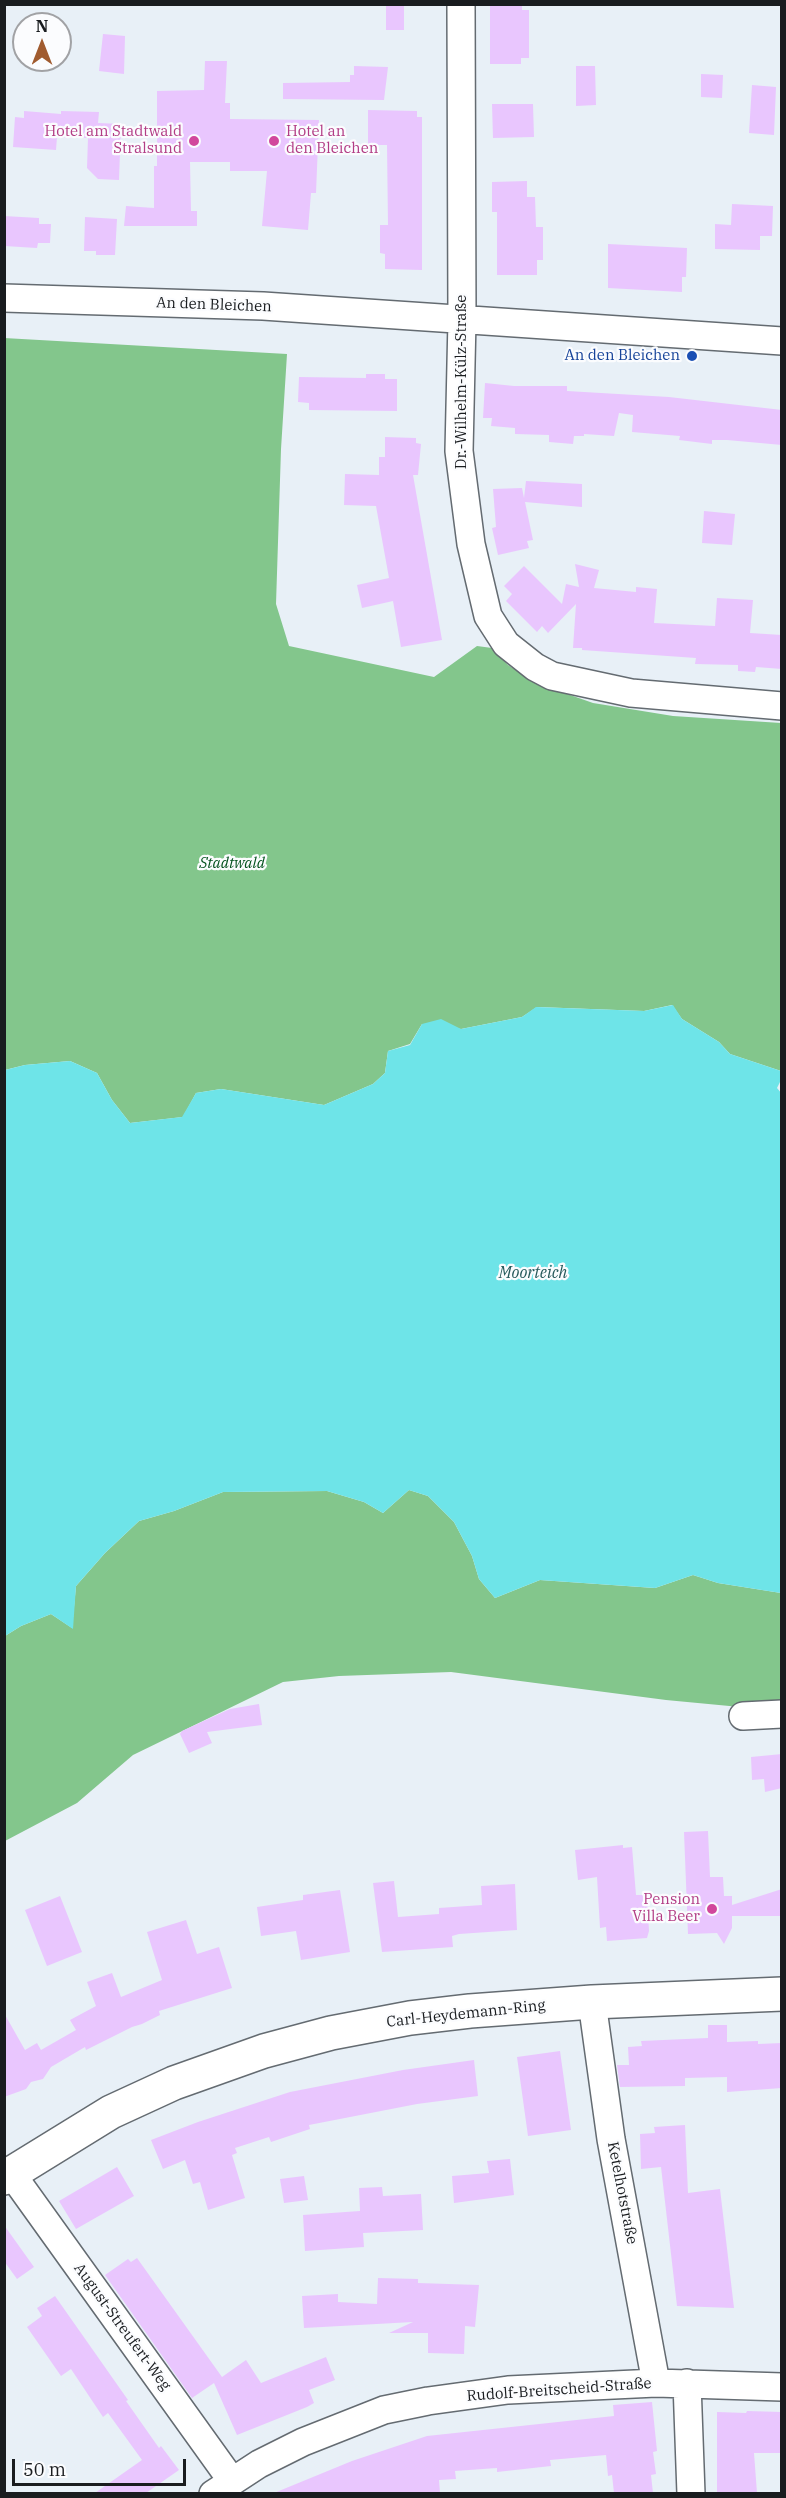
<!DOCTYPE html>
<html>
<head>
<meta charset="utf-8">
<style>
	body { margin:0 }
	#map { position:relative; width:786px; height:2498px; overflow:hidden; background:#e8f0f7; font-family:"IBM Plex Serif",serif }
	canvas { display:block }
	.frame { position:absolute; inset:0; border:6px solid #191c1f; pointer-events:none }
	.north { position:absolute; left:12px; top:12px; width:60px; height:60px; box-sizing:border-box; background:#fbfcfe; border:2px solid #a1a2a5; border-radius:50%; rotate:0deg; font-size:16px; font-weight:700; line-height:24px; text-align:center; color:#191c1f }
	.north::after { content:''; display:block; margin:auto; width:21px; height:27px; background:#a05b2f; clip-path:polygon(50% 0,100% 100%,50% 72%,0 100%) }
	.scale { position:absolute; left:12px; top:2459px; width:174px; height:27px; box-sizing:border-box; border:3px solid #191c1f; border-top:0; padding-left:8px; font-size:18px; line-height:21px; white-space:nowrap; color:#191c1f; -webkit-text-stroke:4px #fbfcfe; paint-order:stroke }
</style>
</head>
<body>
<div id="map">
<canvas width="786" height="2498"></canvas>
<div class="frame"></div>
<div class="north">N</div>
<div class="scale">50 m</div>
</div>
<script>
const ctx = document.querySelector('canvas').getContext('2d');
ctx.lineJoin = 'round';
function fillPath(path, color) {
  ctx.fillStyle = color;
  ctx.fill(path, 'evenodd');
}
function shape(rows) {
  const path = new Path2D();
  for (const r of rows) {
    path.moveTo(r[0], r[1]);
    for (let i = 2; i < r.length; i += 2) path.lineTo(r[i], r[i + 1]);
  }
  return path;
}
function trace(path, color, width, dash) {
  ctx.strokeStyle = color;
  ctx.lineWidth = width;
  ctx.lineCap = dash ? 'butt' : 'round';
  ctx.setLineDash(dash || []);
  ctx.stroke(path);
}
function label(font, color, halo, rows, align = 'center') {
  ctx.font = font + ' "IBM Plex Serif",serif';
  ctx.lineWidth = 4.5;
  ctx.setLineDash([]);
  ctx.textBaseline = 'middle';
  ctx.strokeStyle = halo;
  ctx.fillStyle = color;
  for (const [text, x, y, turn = 0] of rows) {
    ctx.save();
    ctx.translate(x, y);
    ctx.rotate((+turn || 0) * Math.PI / 180);
    ctx.textAlign = isNaN(turn) ? turn : align;
    if (halo) ctx.strokeText(text, 0, 0);
    ctx.fillText(text, 0, 0);
    ctx.restore();
  }
}
fillPath(shape([
	[4,338,287,354,281,449,276,604,289,646,434,677,477,646,492,648,508,665,533,682,593,703,673,716,781,723,781,1071,730,1054,719,1042,682,1019,672,1005,644,1011,537,1007,522,1017,461,1029,422,1024,410,1044,388,1051,385,1073,373,1084,324,1105,221,1089,196,1093,183,1117,130,1123,112,1100,97,1073,70,1061,25,1065,5,1070],
	[409,1490,428,1496,454,1522,472,1556,479,1579,495,1598,540,1580,655,1588,693,1575,718,1583,781,1593,781,1703,740,1707,666,1700,451,1672,339,1676,283,1682,133,1755,77,1803,5,1841,5,1636,21,1626,51,1614,72,1628,76,1586,105,1553,139,1521,174,1511,223,1492,327,1491,364,1502,383,1513]
]), '#83c68c');
fillPath(shape([
	[673,1005,682,1019,719,1042,730,1054,781,1071,781,1080,777,1088,782,1094,781,1593,718,1583,693,1575,655,1588,540,1580,495,1598,479,1579,472,1556,454,1522,428,1496,409,1490,383,1513,364,1502,327,1491,223,1492,174,1511,139,1521,105,1553,76,1586,73,1629,51,1614,21,1626,5,1636,5,1070,25,1065,70,1061,97,1073,112,1100,130,1123,182,1117,196,1093,221,1089,324,1105,373,1084,385,1073,388,1051,410,1045,422,1024,441,1019,461,1029,522,1017,536,1007,644,1011]
]), '#6ee4e8');
fillPath(shape([
	[386,4,404,4,404,30,386,30],
	[490,6,522,6,522,10,529,10,529,58,521,58,521,64,490,64],
	[103,34,125,36,124,74,99,71],
	[205,61,227,61,225,103,230,103,230,119,319,120,316,193,311,193,308,230,262,226,267,171,230,171,230,162,190,162,191,211,197,211,197,226,124,226,126,206,154,208,154,166,157,166,157,91,204,90],
	[354,66,388,67,384,100,283,99,283,83,350,82,350,75,354,75],
	[576,66,595,66,596,105,576,106],
	[701,74,723,75,722,98,701,97],
	[752,85,776,87,774,135,749,133],
	[492,104,533,104,534,137,493,138],
	[368,110,417,111,417,117,422,117,422,270,385,269,385,254,380,253,380,225,388,225,387,145,368,145],
	[24,111,61,114,61,111,99,112,98,123,121,124,119,180,98,179,87,168,88,138,57,137,56,150,13,147,15,117,24,118],
	[527,181,527,197,535,197,536,227,543,227,543,260,537,260,537,275,497,275,497,212,492,212,492,182],
	[732,204,773,206,772,236,760,236,760,250,715,249,715,224,731,225],
	[4,216,39,218,39,224,51,224,50,243,38,243,37,248,4,246],
	[85,217,117,219,115,255,96,255,96,251,84,251],
	[608,244,687,248,686,277,682,277,682,292,608,288],
	[366,374,385,374,385,379,397,379,397,411,309,410,309,403,298,402,299,377,366,378],
	[485,383,514,386,567,386,567,391,669,397,782,410,782,445,727,440,712,440,712,444,679,440,680,436,632,432,633,415,619,413,614,436,584,434,584,436,574,436,573,444,549,442,549,435,515,434,515,428,491,426,492,418,483,418],
	[385,437,416,438,416,443,421,444,418,475,413,475,442,640,401,647,393,601,362,608,357,585,389,578,376,506,344,505,345,474,379,475,379,457,385,457],
	[526,481,582,484,582,507,525,502,533,540,527,541,529,548,498,555,492,528,496,527,493,489,522,488,524,498],
	[704,511,735,514,732,545,702,543],
	[575,564,599,570,594,588,636,592,636,587,657,589,654,623,715,626,717,598,753,600,750,633,782,635,782,669,756,667,755,672,738,671,738,665,695,664,696,658,582,650,582,648,573,648,576,604,548,633,542,626,537,632,506,601,512,594,504,586,524,566,562,604,566,584,579,587],
	[259,1704,262,1725,207,1732,212,1743,189,1753,180,1734,182,1731,230,1709],
	[782,1754,782,1788,765,1792,764,1779,752,1780,751,1757],
	[708,1831,710,1877,723,1877,724,1896,732,1896,732,1905,782,1889,782,1916,732,1916,732,1928,724,1944,717,1933,688,1934,684,1832],
	[623,1845,623,1848,632,1847,636,1895,647,1895,649,1931,647,1938,607,1941,606,1927,600,1928,597,1877,578,1880,575,1850],
	[394,1881,398,1917,439,1914,439,1908,482,1905,481,1886,515,1884,517,1930,459,1934,452,1936,453,1947,382,1952,373,1883],
	[340,1890,350,1952,301,1960,296,1931,261,1936,257,1907,303,1900,303,1895],
	[60,1896,82,1952,47,1966,25,1910],
	[186,1920,197,1954,219,1947,232,1988,159,2011,160,2015,142,2024,132,2027,86,2050,85,2047,51,2067,43,2079,31,2082,26,2089,4,2097,4,2013,25,2050,37,2043,41,2050,76,2030,70,2020,96,2006,87,1982,112,1973,121,1997,162,1980,147,1932],
	[708,2025,727,2025,727,2042,758,2041,758,2044,782,2043,782,2088,727,2092,727,2077,685,2078,685,2086,620,2087,617,2065,629,2065,628,2047,642,2046,641,2041,708,2038],
	[560,2051,571,2130,528,2136,517,2057],
	[474,2060,478,2096,417,2104,309,2125,310,2129,271,2142,269,2137,235,2148,237,2153,232,2155,245,2198,208,2210,200,2182,193,2184,185,2160,163,2169,151,2140,198,2122,290,2092,403,2070],
	[685,2125,688,2193,720,2189,734,2308,677,2306,661,2167,641,2169,640,2134,655,2133,654,2127],
	[510,2159,514,2195,454,2203,452,2176,489,2173,487,2161],
	[117,2167,134,2196,76,2229,59,2201],
	[304,2176,308,2200,284,2203,280,2179],
	[382,2187,383,2196,421,2194,423,2230,363,2233,364,2247,305,2251,303,2215,360,2211,359,2188],
	[4,2225,34,2267,17,2279,4,2261],
	[137,2258,222,2377,246,2360,261,2383,326,2357,335,2380,309,2390,314,2403,307,2407,237,2435,214,2383,192,2398,105,2275,128,2259,131,2262],
	[378,2278,418,2279,418,2283,479,2285,475,2327,465,2326,464,2354,428,2353,428,2333,389,2333,413,2322,304,2328,302,2296,338,2294,338,2302,377,2304],
	[55,2296,128,2400,126,2401,159,2448,161,2446,179,2470,146,2493,95,2493,142,2460,108,2413,103,2417,71,2369,61,2376,27,2327,42,2316,37,2308],
	[652,2402,657,2451,653,2452,656,2474,651,2475,653,2493,614,2493,612,2475,608,2476,606,2455,550,2460,551,2466,497,2472,497,2468,455,2471,456,2479,439,2480,440,2493,274,2493,352,2461,427,2436,614,2416,613,2405],
	[747,2411,782,2412,782,2453,754,2453,757,2493,717,2493,717,2412,746,2413]
]), '#e9c6fe');
const minor = shape([
	[461,4,462,320,459,451,471,544,488,616,506,644,535,667,552,676,631,693,782,706],
	[4,298,263,306,782,341],
	[743,1716,782,1714],
	[592,2002,611,2139,656,2383],
	[11,2173,232,2481],
	[687,2383,691,2494],
	[213,2494,259,2464,303,2442,384,2410,428,2401,508,2390,656,2383,782,2387]
]);
const major = shape([
	[4,2178,111,2112,174,2083,264,2051,331,2033,410,2018,470,2011,592,2002,782,1994]
]);
trace(minor, '#646b71', 30);
trace(major, '#646b71', 36);
trace(minor, '#fff', 27);
trace(major, '#fff', 33);
for (const [x, y, r, color] of [
	[194,141,6,"#d1479c"],
	[274,141,6,"#d1479c"],
	[692,356,6,"#1a4fb4"],
	[712,1909,6,"#d1479c"]
]) {
  const dot = new Path2D();
  dot.arc(x, y, r, 0, 2 * Math.PI);
  ctx.fillStyle = color;
  ctx.fill(dot);
  trace(dot, '#fbfcfe', 2);
}
label('15px', '#b23c85', '#fbfcfe', [
	["Hotel am Stadtwald",182,132],
	["Stralsund",182,149],
	["Hotel an",286,132,"left"],
	["den Bleichen",286,149,"left"],
	["Pension",700,1900],
	["Villa Beer",700,1917]
], 'right');
label('15px', '#191c1f', '#fbfcfe', [
	["An den Bleichen",214,305,2],
	["Dr.-Wilhelm-Külz-Straße",462,382,-90],
	["Carl-Heydemann-Ring",466,2014,-6],
	["Ketelhotstraße",622,2193,79],
	["August-Streufert-Weg",122,2327,54],
	["Rudolf-Breitscheid-Straße",559,2390,-4]
]);
label('15px', '#164399', '#fbfcfe', [
	["An den Bleichen",680,356]
], 'right');
label('italic 15px', '#02511c', '#fbfcfe', [
	["Stadtwald",232,864]
]);
label('italic 16px', '#26595b', '#fbfcfe', [
	["Moorteich",533,1273]
]);
</script>
</body>
</html>
